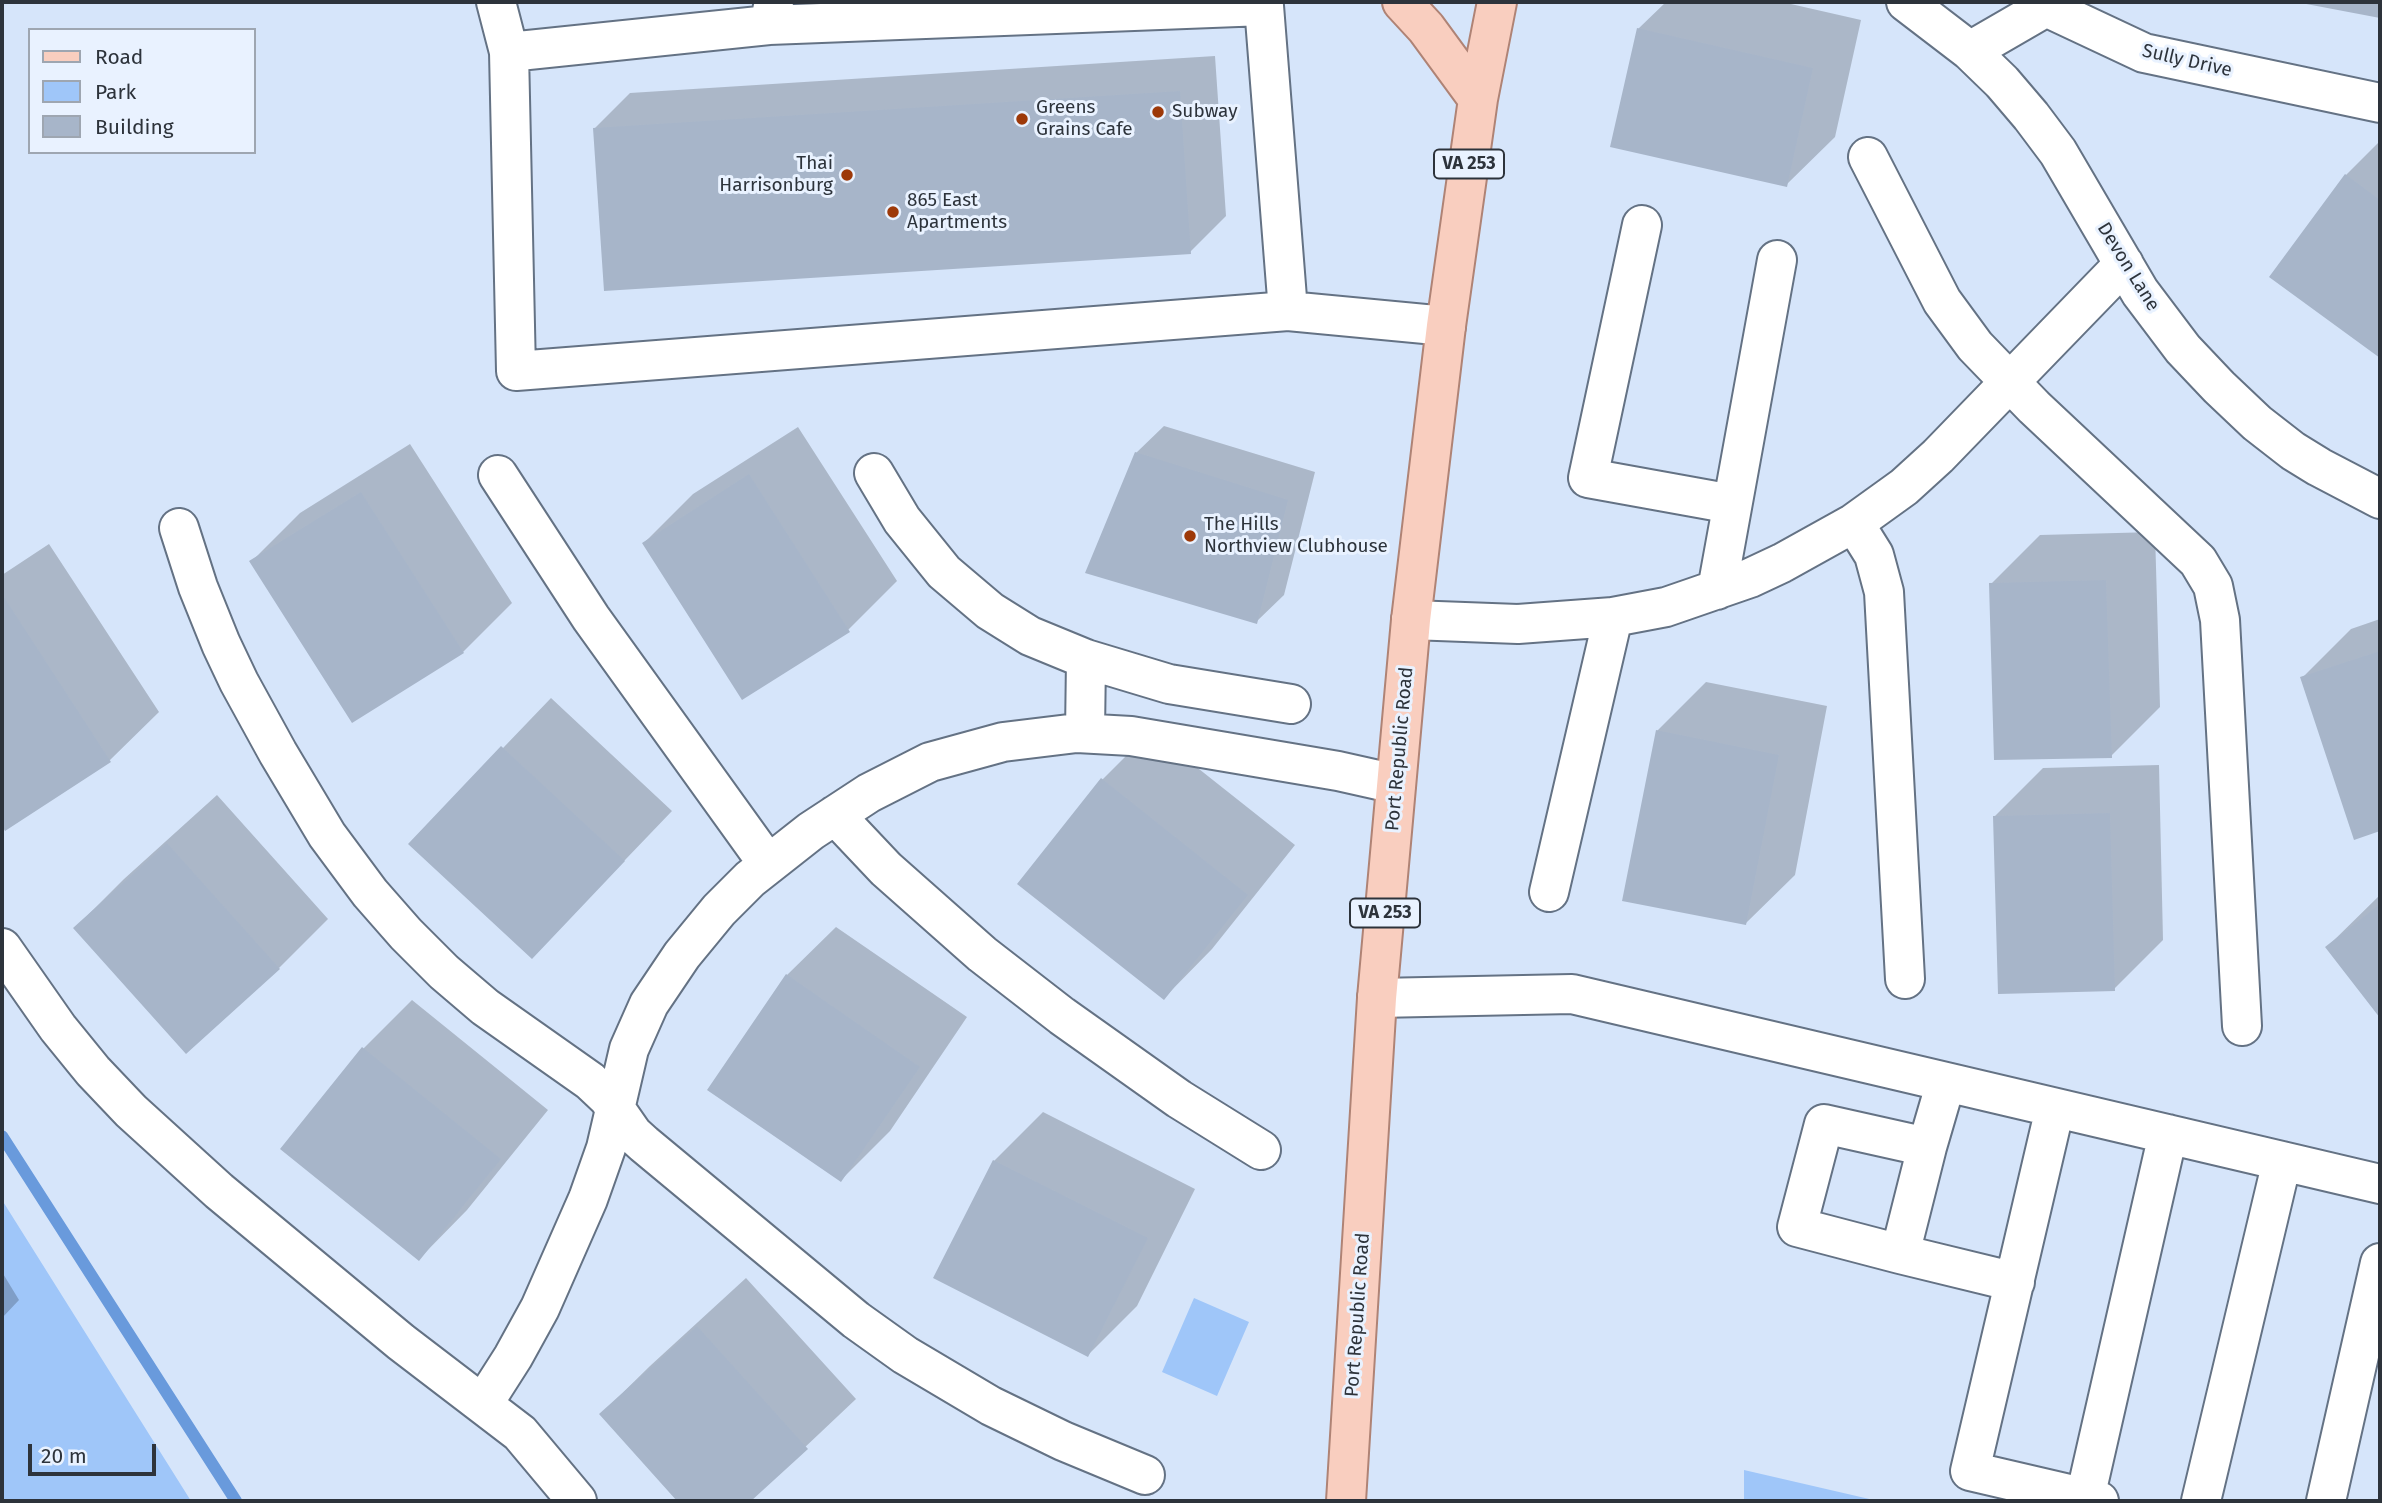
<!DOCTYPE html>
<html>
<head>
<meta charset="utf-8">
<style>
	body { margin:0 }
	#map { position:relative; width:2382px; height:1503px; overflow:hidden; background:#d6e5fa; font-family:"Fira Sans",sans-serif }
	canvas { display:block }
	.frame { position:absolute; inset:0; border:4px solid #2d333b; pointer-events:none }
	.legend { position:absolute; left:28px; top:28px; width:228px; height:126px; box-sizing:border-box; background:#e9f2ff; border:2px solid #9ea6b1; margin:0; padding:9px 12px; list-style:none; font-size:21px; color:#2d333b }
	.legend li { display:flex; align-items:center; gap:14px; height:35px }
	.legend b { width:35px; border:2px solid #9ea6b1 }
	.scale { position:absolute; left:28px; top:1444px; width:128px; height:32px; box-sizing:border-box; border:4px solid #2d333b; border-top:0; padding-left:9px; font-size:21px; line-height:24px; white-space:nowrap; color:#2d333b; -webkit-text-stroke:5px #e9f2ff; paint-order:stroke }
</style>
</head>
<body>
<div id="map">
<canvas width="2382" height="1503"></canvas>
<div class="frame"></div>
<ul class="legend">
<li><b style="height:9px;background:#f9cebf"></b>Road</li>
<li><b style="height:19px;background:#9fc6f9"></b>Park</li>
<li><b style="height:19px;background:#a7b5c9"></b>Building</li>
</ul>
<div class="scale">20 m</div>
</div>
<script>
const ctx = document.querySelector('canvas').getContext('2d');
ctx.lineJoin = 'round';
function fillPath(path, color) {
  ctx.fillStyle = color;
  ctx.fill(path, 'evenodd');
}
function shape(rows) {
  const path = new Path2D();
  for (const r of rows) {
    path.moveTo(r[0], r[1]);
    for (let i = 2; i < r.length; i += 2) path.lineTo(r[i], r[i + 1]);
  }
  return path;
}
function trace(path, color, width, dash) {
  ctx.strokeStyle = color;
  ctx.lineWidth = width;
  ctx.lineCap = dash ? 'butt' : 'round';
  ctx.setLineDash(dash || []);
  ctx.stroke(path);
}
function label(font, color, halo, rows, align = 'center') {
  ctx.font = font + ' "Fira Sans",sans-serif';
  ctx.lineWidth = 6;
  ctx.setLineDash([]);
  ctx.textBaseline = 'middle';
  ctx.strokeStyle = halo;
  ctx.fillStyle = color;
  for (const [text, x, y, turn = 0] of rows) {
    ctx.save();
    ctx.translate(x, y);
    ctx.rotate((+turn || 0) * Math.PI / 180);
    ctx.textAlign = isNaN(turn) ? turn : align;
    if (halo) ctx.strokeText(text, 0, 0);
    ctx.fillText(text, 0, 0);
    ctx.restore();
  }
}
fillPath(shape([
	[2,1200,191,1501,2,1501],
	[1194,1298,1249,1322,1217,1396,1162,1372],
	[1744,1470,1878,1501,1744,1501]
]), '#9fc6f9');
fillPath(shape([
	[1666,2,1782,2,1861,20,1835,137,1786,185,1638,29],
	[1215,56,1226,216,1190,252,595,128,630,93],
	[2380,141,2380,356,2272,276,2346,175],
	[1164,426,1315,472,1284,595,1256,622,1136,453],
	[798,427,897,581,848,630,644,543,693,494],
	[410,444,512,603,463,652,251,562,300,513],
	[2155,532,2160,707,2111,756,1991,584,2040,535],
	[49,544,159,712,110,760,6,829,2,823,2,575],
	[2380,619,2380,829,2355,837,2302,678,2351,629],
	[1706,682,1827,706,1795,875,1746,923,1657,731],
	[551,698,672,811,532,957,411,844],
	[1151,731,1295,845,1212,949,1164,998,1102,780],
	[2159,765,2163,940,2114,989,1994,817,2043,768],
	[217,795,328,919,279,968,75,928,124,879],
	[2380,895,2380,1015,2327,947],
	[836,927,967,1017,890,1131,841,1180,787,975],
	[412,1000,548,1110,467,1210,419,1259,363,1049],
	[1043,1112,1195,1189,1137,1306,1088,1355,994,1161],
	[2,1272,19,1300,2,1318],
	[746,1278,856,1399,748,1501,680,1501,601,1414,650,1366]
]), '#0003');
trace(shape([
	[2,1136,236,1501]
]), '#699adc', 12);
fillPath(shape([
	[2301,2,2380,2,2380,18,2301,3],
	[1637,28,1813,68,1787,187,1610,147],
	[1180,91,1191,254,604,291,593,128],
	[2345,174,2380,200,2380,358,2269,277],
	[1135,452,1288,500,1257,624,1085,573],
	[749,474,850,632,742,700,642,543],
	[361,492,464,653,352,723,249,561],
	[2106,580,2112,758,1994,760,1989,583],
	[2,594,111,762,5,831,2,826],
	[2380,651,2380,831,2354,840,2300,677],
	[1656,730,1779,755,1746,925,1622,901],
	[501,746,625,861,532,959,408,844],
	[1101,778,1248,895,1164,1000,1017,884],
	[2110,813,2115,991,1998,994,1993,816],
	[167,843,280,969,186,1054,73,928],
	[2380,904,2380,1018,2325,947],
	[786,974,920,1067,841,1182,707,1090],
	[362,1047,501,1159,419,1261,280,1149],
	[993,1160,1148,1238,1088,1357,933,1278],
	[697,1326,808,1449,751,1501,677,1501,599,1414]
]), '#a7b5c9');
const minor = shape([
	[496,2,509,52,769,25,774,2],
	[1906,2,1970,51,2002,82,2031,116,2058,152,2140,292,2183,349,2219,387,2257,423,2293,451,2319,467,2380,499],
	[769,25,1264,6,1288,311,1446,326],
	[1970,51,2046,7,2144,53,2380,103],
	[509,52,516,371,1288,311],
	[1868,157,1942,301,1975,346,2034,407,2198,561,2213,586,2220,620,2242,1026],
	[1642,225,1588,478,1732,504],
	[874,473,902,520,944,572,990,611,1030,636,1086,659,1169,684,1291,704],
	[498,475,591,618,768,864],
	[1854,523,1874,555,1884,592,1905,979],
	[179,528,198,587,221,644,239,682,278,753,327,835,370,893,406,934,444,972,485,1007,590,1081,608,1098,633,1134,644,1144,856,1320,905,1355,991,1406,1063,1441,1145,1475],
	[1717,590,1777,260],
	[1411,620,1518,624,1613,617,1666,607,1750,578,1782,563,1854,523,1904,487,1938,456,2124,264],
	[1085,733,1086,659],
	[835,815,886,869,982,954,1062,1016,1179,1099,1261,1150],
	[1549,892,1613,617],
	[2,948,58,1028,93,1071,131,1111,219,1191,401,1342,520,1433,577,1501],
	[1377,998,1572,994,2380,1184],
	[2055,1108,1970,1471,2099,1501],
	[1927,1147,1946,1082],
	[1900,1254,1927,1147,1824,1124,1797,1227,1900,1254,2015,1282],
	[483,1404,513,1357,540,1308,588,1199,606,1148,629,1049,649,1004,682,955,719,910,750,879,811,831,869,793,930,762,1003,742,1077,733,1131,736,1338,771,1396,784],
	[2085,1498,2168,1134],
	[2201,1501,2282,1161],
	[2326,1501,2380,1263]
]);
const major = shape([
	[1402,2,1426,28,1478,99],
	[1346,1501,1377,998,1411,620,1446,326,1478,99,1497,2]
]);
trace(minor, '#647284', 42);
trace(major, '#af8375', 42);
trace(minor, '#fff', 38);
trace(major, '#f9cebf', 38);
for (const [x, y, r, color] of [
	[1158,112,7,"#9d3909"],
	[1022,119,7,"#9d3909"],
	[847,175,7,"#9d3909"],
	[893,212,7,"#9d3909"],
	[1190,536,7,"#9d3909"]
]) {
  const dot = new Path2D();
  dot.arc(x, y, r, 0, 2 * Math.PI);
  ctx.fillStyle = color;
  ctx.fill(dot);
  trace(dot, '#e9f2ff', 2.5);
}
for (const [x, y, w] of [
	[1469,164,70],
	[1385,913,70]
]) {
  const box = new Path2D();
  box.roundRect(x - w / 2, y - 14.5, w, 29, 5);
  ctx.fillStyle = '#e9f2ff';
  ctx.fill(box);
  trace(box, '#2d333b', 2);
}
label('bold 18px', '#2d333b', null, [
	["VA 253",1469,164],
	["VA 253",1385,913]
]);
label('19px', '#2d333b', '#e9f2ff', [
	["Sully Drive",2187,61,13],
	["Devon Lane",2128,267,58],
	["Port Republic Road",1400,749,-85],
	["Port Republic Road",1358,1315,-86]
]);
label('19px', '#2d333b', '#e9f2ff', [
	["Greens",1036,108],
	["Grains Cafe",1036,130],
	["Subway",1172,112],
	["Thai",833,164,"right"],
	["Harrisonburg",833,186,"right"],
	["865 East",907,201],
	["Apartments",907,223],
	["The Hills",1204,525],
	["Northview Clubhouse",1204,547]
], 'left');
</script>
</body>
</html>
